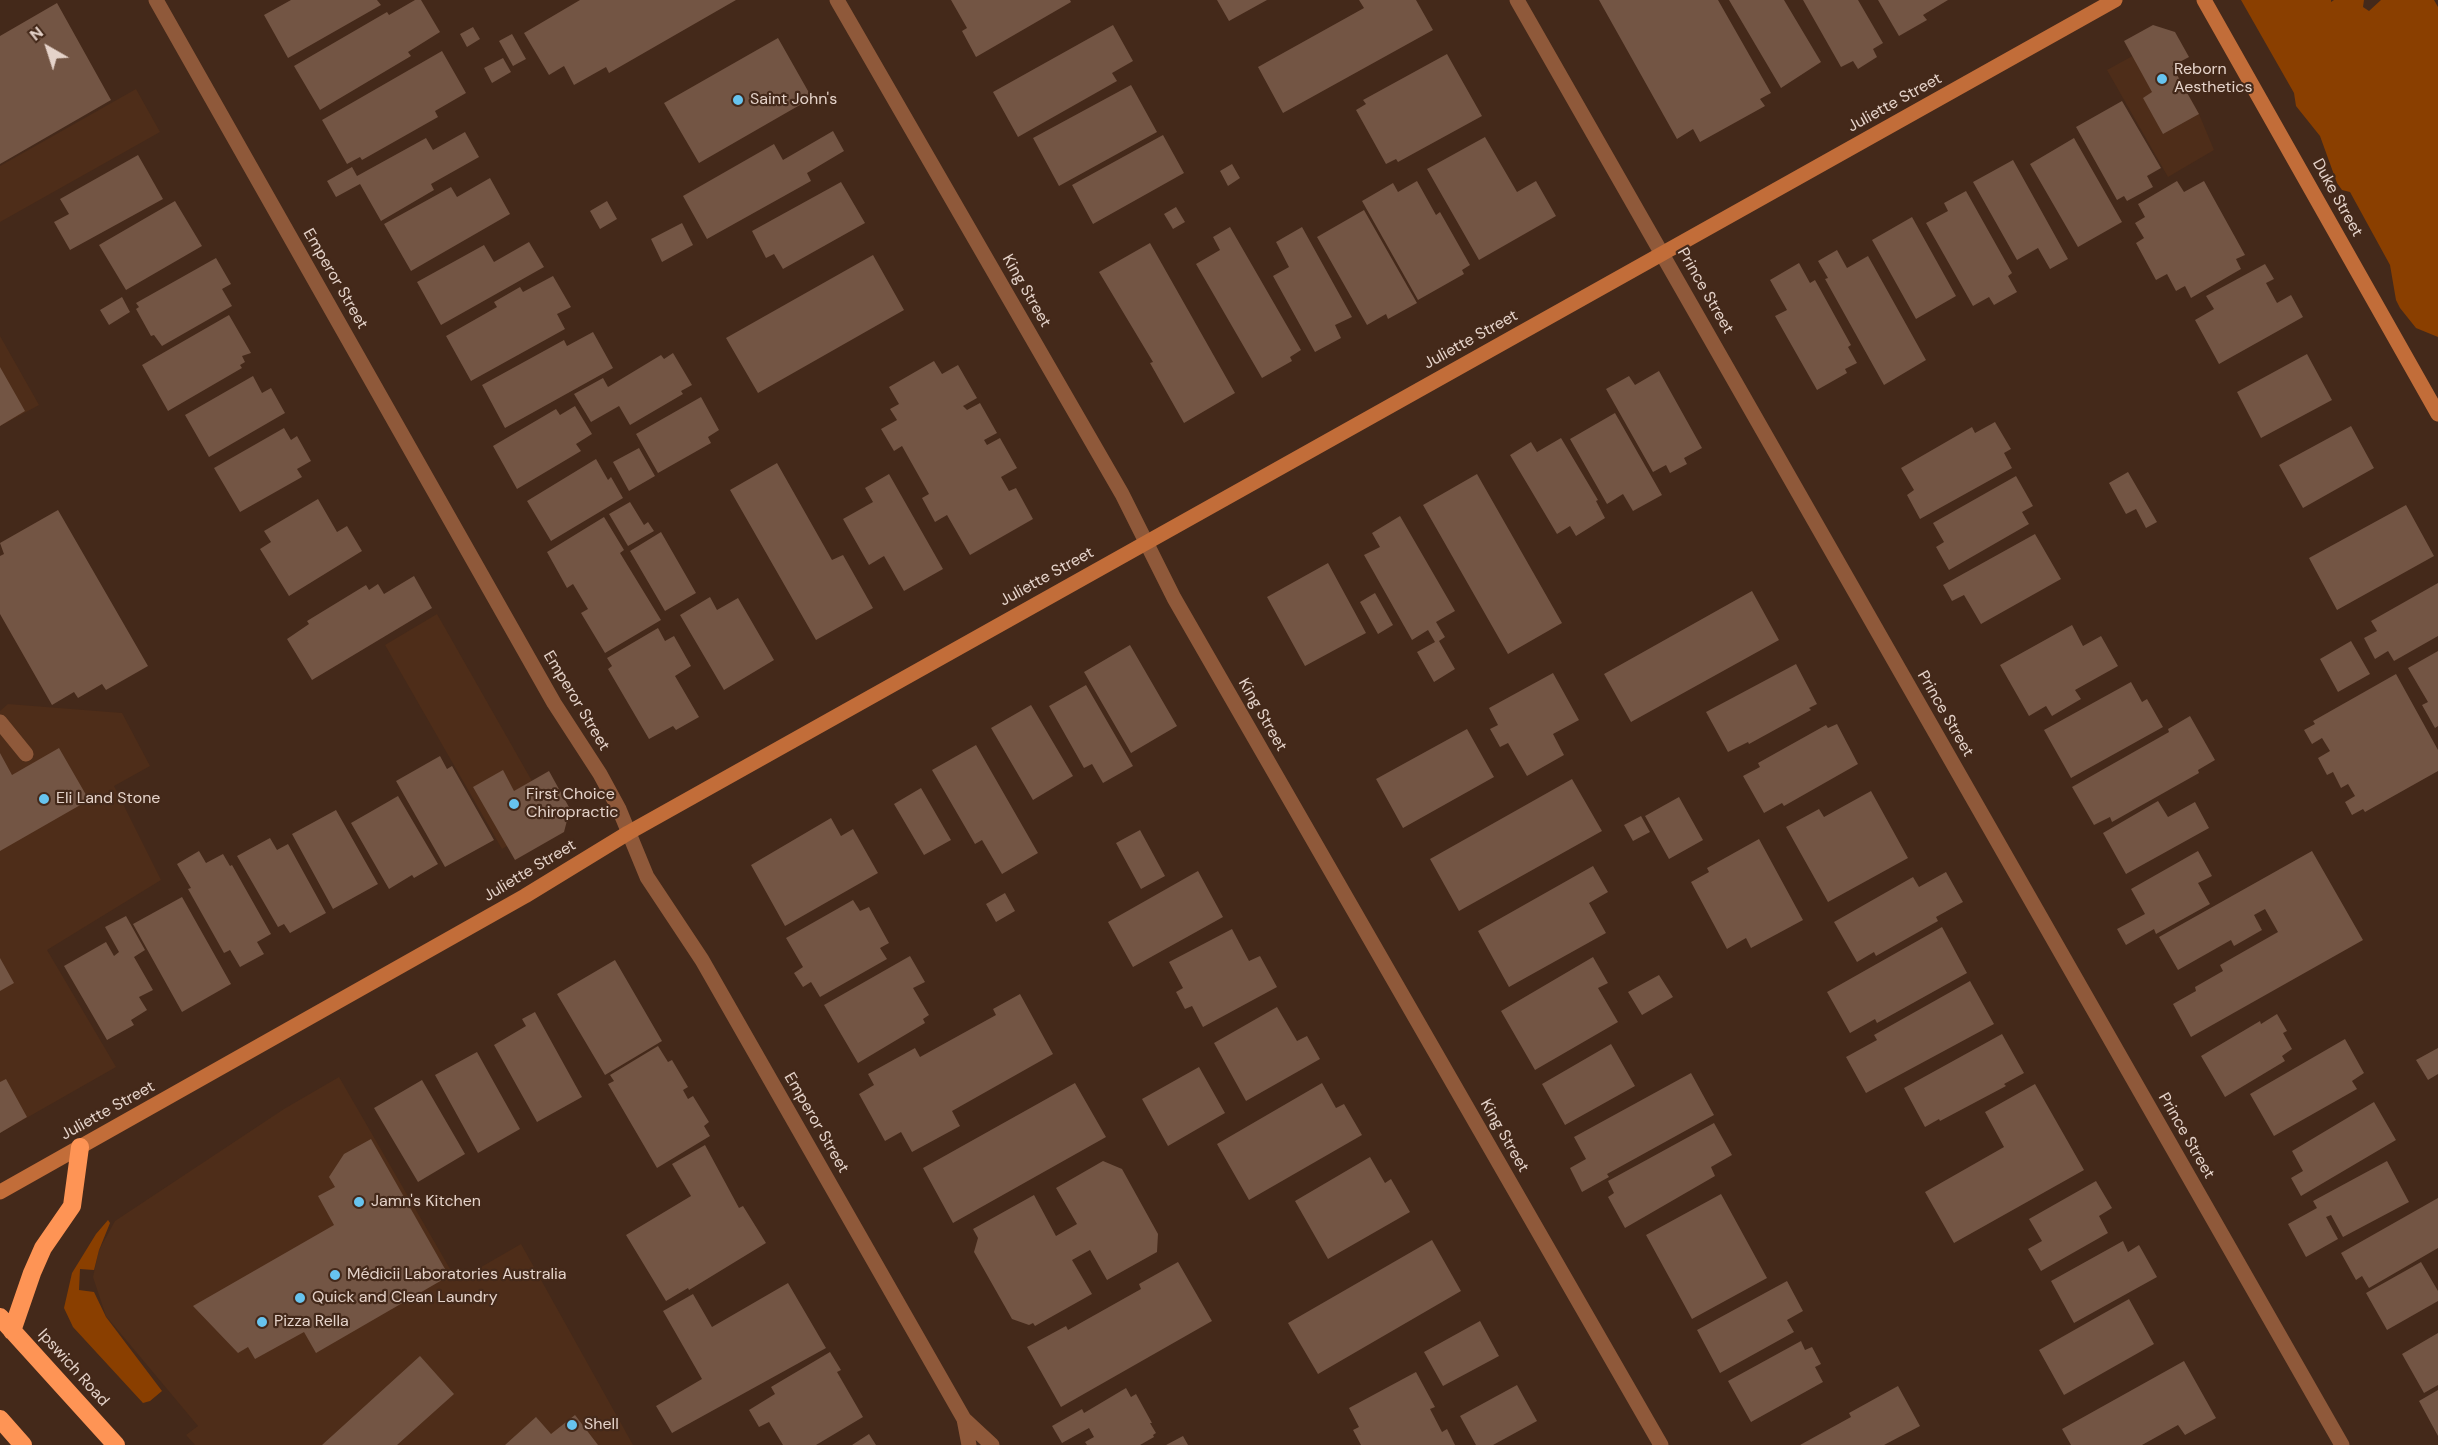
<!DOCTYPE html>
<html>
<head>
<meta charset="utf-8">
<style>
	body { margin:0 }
	#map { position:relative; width:2438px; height:1445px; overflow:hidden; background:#44291a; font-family:"DM Sans",sans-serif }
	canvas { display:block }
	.north { position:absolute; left:18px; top:18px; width:60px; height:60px; -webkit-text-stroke:4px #44291a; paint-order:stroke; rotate:321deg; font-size:16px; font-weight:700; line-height:24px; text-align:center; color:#e5d3ca }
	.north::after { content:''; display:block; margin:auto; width:21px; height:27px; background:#e5d3ca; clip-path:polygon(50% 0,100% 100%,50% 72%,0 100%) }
</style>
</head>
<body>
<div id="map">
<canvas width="2438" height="1445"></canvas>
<div class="north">N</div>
</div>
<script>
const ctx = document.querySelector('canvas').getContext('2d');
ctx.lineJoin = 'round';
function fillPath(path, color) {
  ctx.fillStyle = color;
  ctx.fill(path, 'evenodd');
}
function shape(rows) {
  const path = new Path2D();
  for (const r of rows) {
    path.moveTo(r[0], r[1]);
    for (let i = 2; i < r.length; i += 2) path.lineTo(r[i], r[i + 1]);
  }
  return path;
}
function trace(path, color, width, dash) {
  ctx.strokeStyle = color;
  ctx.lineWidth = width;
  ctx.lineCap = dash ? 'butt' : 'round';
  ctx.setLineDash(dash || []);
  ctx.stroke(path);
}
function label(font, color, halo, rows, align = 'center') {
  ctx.font = font + ' "DM Sans",sans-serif';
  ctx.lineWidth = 4.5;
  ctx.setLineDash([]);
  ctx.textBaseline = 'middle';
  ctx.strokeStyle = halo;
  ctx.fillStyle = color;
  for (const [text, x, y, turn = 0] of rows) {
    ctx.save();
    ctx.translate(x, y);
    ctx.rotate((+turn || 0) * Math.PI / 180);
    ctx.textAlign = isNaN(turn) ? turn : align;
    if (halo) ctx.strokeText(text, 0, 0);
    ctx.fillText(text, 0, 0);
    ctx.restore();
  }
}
fillPath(shape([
	[2158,42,2199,114,2214,150,2168,177,2107,70],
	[136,89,160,132,0,222,0,166],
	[0,336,39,405,0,426],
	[437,614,553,818,502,849,385,645],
	[8,704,122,713,150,766,114,786,161,880,47,950,116,1067,0,1133,0,711],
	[339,1077,457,1281,521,1244,633,1445,195,1445,186,1435,198,1426,106,1316,93,1277,99,1250,115,1221,284,1109]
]), '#4e2d19');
fillPath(shape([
	[2241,0,2331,0,2331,2,2334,0,2364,0,2363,7,2369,11,2381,0,2434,0,2438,7,2438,337,2416,328,2400,308,2396,300,2390,265,2350,192,2342,190,2337,183,2320,136,2296,106,2294,93],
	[108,1220,110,1223,99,1250,94,1270,80,1269,79,1290,94,1292,106,1317,162,1391,150,1401,143,1403,73,1327,64,1308,72,1273,96,1234]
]), '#8a3f00');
fillPath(shape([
	[291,0,377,0,381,5,288,58,264,15],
	[415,0,421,0,440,32,408,52,411,56,320,110,294,66,387,12,389,15],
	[580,0,736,0,609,73,606,67,574,85,564,66,549,75,524,33],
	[951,0,1070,0,1071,2,976,57,962,31,967,28],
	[1217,0,1267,0,1229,21],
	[1359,0,1416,0,1433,30,1283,113,1258,67,1364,8],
	[1599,0,1718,0,1771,93,1760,99,1765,106,1700,142,1693,129,1677,139],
	[1729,0,1784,0,1821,62,1781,88],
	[1803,0,1858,0,1883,43,1873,49,1877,57,1858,69,1853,61,1841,67],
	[1878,0,1948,0,1923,15,1927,20,1899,36],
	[57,3,111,100,0,164,0,36],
	[1113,25,1133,61,1112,73,1117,81,1018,137,993,92],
	[2153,25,2175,32,2189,57,2172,66,2199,114,2163,134,2143,98,2152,92,2124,41],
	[473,27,480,39,467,47,460,34],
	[512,34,526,59,513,66,499,41],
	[778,38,812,98,699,163,664,103],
	[442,51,466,93,435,111,438,117,362,160,360,157,347,164,322,120],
	[1447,54,1482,116,1398,162,1396,159,1386,164,1356,110,1366,104,1363,100],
	[503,58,511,72,492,83,484,68],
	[1131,85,1157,132,1059,186,1033,138],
	[2122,101,2161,168,2147,176,2153,187,2127,201,2124,196,2117,200,2076,127],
	[833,131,844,151,807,173,811,181,707,239,683,196,774,144,783,160],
	[465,132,479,157,431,184,434,190,381,221,360,184,336,197,327,181,352,167,357,176,426,138,433,150],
	[1163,135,1184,173,1093,224,1072,185],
	[1485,137,1517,192,1536,181,1556,216,1479,260,1427,169],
	[2074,138,2122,222,2078,247,2030,164],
	[138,155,163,199,70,250,54,222,69,214,60,199],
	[2013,160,2068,259,2050,269,2038,248,2017,260,1973,182],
	[1232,164,1240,178,1228,186,1220,171],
	[490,178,510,214,411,271,384,224,451,187,457,197],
	[1417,181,1436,215,1440,212,1470,265,1462,270,1464,274,1418,300,1362,201,1393,183,1398,192],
	[2177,181,2184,192,2204,181,2245,255,2236,259,2241,269,2191,298,2185,286,2176,291,2167,274,2156,280,2136,243,2144,238,2135,223,2145,217,2138,204],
	[841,182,865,223,783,269,774,254,766,258,752,231],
	[1966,191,2012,273,2008,276,2017,292,1994,305,1989,297,1973,306,1926,223,1948,211,1944,203],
	[175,201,202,246,126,290,99,245],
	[607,201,617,219,600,229,590,211],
	[1176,207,1185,222,1173,229,1164,214],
	[1364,210,1417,303,1388,319,1386,314,1367,325,1317,237],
	[1912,217,1956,296,1916,319,1872,240],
	[682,223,693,245,662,262,651,239],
	[1230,227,1301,350,1290,357,1292,361,1262,378,1196,264,1220,250,1213,237],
	[1302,227,1352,317,1335,325,1341,338,1315,352,1273,276,1289,267,1276,242],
	[529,242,544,267,441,325,417,282,484,245,494,262],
	[1150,243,1235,393,1184,423,1150,363,1153,362,1099,272],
	[1837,250,1847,268,1868,256,1926,360,1884,385,1825,279,1828,278,1818,261],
	[873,255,904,310,758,393,726,338],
	[216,258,231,284,222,289,232,306,162,346,154,335,151,336,136,309,139,307,136,303],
	[1799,263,1810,283,1815,280,1851,345,1848,347,1857,363,1845,369,1847,373,1817,390,1775,316,1787,310,1770,280],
	[2265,264,2274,279,2266,283,2277,303,2291,295,2303,317,2219,364,2195,320,2214,309,2206,296],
	[553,276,571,307,557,314,565,329,471,381,446,336,497,307,494,302,520,287,523,292],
	[122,297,130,312,109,325,100,310],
	[229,315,251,353,242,356,245,362,240,365,242,368,168,411,142,365],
	[593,332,613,368,505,428,482,385,564,340,567,346],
	[673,353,692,385,681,391,683,394,630,425,619,406,591,422,574,394,603,378,608,387,661,355,664,359],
	[2307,354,2332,400,2261,438,2237,392],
	[934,361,942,374,958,365,977,398,963,406,967,410,980,403,997,433,984,440,987,445,1000,438,1017,468,1001,477,1009,491,1016,488,1033,519,970,555,947,515,935,522,922,498,929,494,902,446,894,451,881,429,897,420,890,409,899,404,889,387],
	[0,367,25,411,0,426],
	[1659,371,1702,448,1684,458,1687,464,1670,473,1666,465,1653,472,1606,389,1629,376,1635,385],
	[253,376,262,393,271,388,285,413,209,457,185,415],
	[701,397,719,430,708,437,711,443,658,473,636,434],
	[575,406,592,434,576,444,581,451,517,489,493,446,556,409,560,415],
	[1615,413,1662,495,1633,511,1623,494,1607,504,1570,439],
	[1995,422,2011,449,2004,453,2012,468,1920,519,1907,495,1914,490,1901,468,1972,427,1975,433],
	[2351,426,2374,468,2303,508,2279,465],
	[284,428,291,440,297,436,311,461,297,469,302,477,240,512,214,468],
	[1561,438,1598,500,1596,501,1605,518,1576,536,1570,526,1557,534,1510,455,1531,442,1537,452],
	[639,448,655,476,629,491,613,462],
	[596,459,608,480,611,477,623,498,551,541,527,501],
	[777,463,832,560,843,555,873,608,816,640,730,490],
	[2128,472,2157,522,2146,528,2136,509,2126,514,2109,483],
	[889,474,943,569,904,591,884,556,869,565,843,519,873,502,865,488],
	[1477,474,1562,623,1508,654,1423,505],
	[2016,476,2033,506,2022,512,2029,524,1949,570,1936,547,1944,542,1933,523],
	[318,499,337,532,347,526,362,551,289,596,260,549,271,542,264,531],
	[630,502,644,525,648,522,654,531,628,546,609,514],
	[2406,505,2434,556,2337,610,2309,558],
	[58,510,148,666,106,690,102,684,78,698,74,692,52,705,0,614,0,556,4,554,0,543],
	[1400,516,1455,611,1436,622,1445,637,1439,641,1455,669,1434,682,1417,652,1435,642,1428,630,1412,640,1364,555,1380,547,1372,533],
	[604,517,624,550,620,553,661,620,605,653,581,613,588,609,573,584,567,588,547,552],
	[661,532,696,593,665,611,630,551],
	[2035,534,2061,579,1981,624,1964,595,1952,601,1943,585],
	[1328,563,1366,633,1305,666,1267,597],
	[414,576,432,608,312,680,287,639,309,624,307,621,366,585,369,590,378,584,384,594],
	[2438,583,2438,636,2394,661,2388,651,2375,659,2364,638,2377,631,2371,621],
	[1752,591,1779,640,1631,722,1604,674],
	[1375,593,1393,625,1378,634,1360,602],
	[710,597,717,610,738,598,774,660,724,690,680,615],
	[2072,625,2083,646,2101,636,2118,666,2075,690,2081,699,2052,716,2046,706,2029,716,2000,665],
	[658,628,665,641,674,636,691,666,675,676,699,717,676,730,673,726,649,739,608,669,612,666,607,658],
	[2351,641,2370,674,2338,692,2320,659],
	[1130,645,1177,726,1131,753,1084,672],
	[2438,651,2438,726,2435,728,2422,705,2428,702,2408,668],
	[1796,664,1817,704,1809,708,1811,710,1749,744,1748,742,1728,752,1706,712],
	[1553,673,1579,720,1553,734,1564,755,1527,776,1508,743,1500,747,1490,729,1498,725,1489,708],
	[2396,674,2438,750,2438,771,2365,812,2363,809,2352,815,2345,802,2355,796,2348,784,2341,788,2333,772,2327,775,2318,758,2330,751,2322,738,2312,744,2304,730,2315,724,2313,721],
	[2131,682,2142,702,2147,699,2163,727,2071,778,2044,730],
	[1086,685,1133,766,1103,783,1092,764,1084,768,1049,706],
	[1031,705,1073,776,1033,800,991,728],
	[2190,716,2215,760,2198,770,2199,773,2112,822,2110,817,2094,825,2072,787,2169,732,2168,729],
	[1837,724,1858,764,1784,806,1782,803,1764,813,1743,776,1760,767,1758,763,1826,725,1828,728],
	[1467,729,1494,777,1403,828,1376,779],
	[976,745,1038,853,1002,874,982,840,975,844,932,770],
	[59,748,89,800,0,851,0,753,12,775],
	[440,756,447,769,452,766,494,840,445,867,396,781],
	[503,770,514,791,549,771,570,809,564,832,515,860,473,787],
	[1572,779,1602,831,1459,911,1430,859],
	[921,788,951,840,924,855,894,804],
	[1871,791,1908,858,1828,902,1786,827,1819,809,1824,817],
	[398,796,438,864,414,878,412,875,389,889,351,823],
	[1679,797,1703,840,1669,859,1645,816],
	[2158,801,2168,817,2195,802,2209,828,2126,874,2103,833],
	[336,810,378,884,333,909,292,834],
	[1641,816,1650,832,1633,841,1624,825],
	[831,818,841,836,853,829,878,873,785,926,751,865],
	[1140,830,1165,876,1141,889,1116,843],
	[270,838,277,850,288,844,326,913,290,933,284,924,278,927,237,856],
	[1759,839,1803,920,1751,948,1746,938,1727,949,1691,882,1709,872,1707,868],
	[199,851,206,863,223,854,230,866,232,865,271,934,257,942,264,954,240,967,230,950,224,953,188,889,191,888,177,864],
	[2198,851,2212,876,2198,883,2210,904,2156,934,2154,929,2126,945,2117,929,2145,914,2131,889],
	[2312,851,2363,940,2191,1037,2173,1004,2196,991,2195,987,2223,971,2220,965,2278,932,2265,909,2254,915,2262,930,2234,946,2231,940,2178,970,2159,937],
	[1593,866,1608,892,1589,903,1606,933,1509,987,1478,931],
	[1198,871,1223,917,1133,967,1108,922],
	[1946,872,1963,902,1936,917,1938,921,1876,956,1874,952,1857,962,1834,922,1913,877,1919,887],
	[1005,893,1015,911,996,922,986,904],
	[182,897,231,984,182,1012,133,924],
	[853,900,860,911,869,907,889,943,880,948,887,959,820,997,811,982,803,987,794,973,803,967,786,938],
	[126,916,145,950,134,957,153,990,139,997,147,1010,131,1020,134,1025,107,1040,64,966,106,942,114,956,119,952,105,927],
	[1942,927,1967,973,1877,1023,1875,1019,1850,1033,1827,992],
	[1232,929,1249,961,1260,956,1277,987,1203,1027,1192,1006,1185,1009,1176,992,1183,988,1169,962],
	[910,956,925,982,913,988,929,1015,923,1019,925,1023,858,1063,824,1005],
	[1593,957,1608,983,1598,988,1618,1022,1535,1070,1501,1011],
	[0,958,14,983,0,991],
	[615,960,662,1041,605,1075,557,994],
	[1659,975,1673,997,1642,1015,1628,992],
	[1970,981,1994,1024,1866,1093,1846,1057,1877,1040,1874,1035],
	[1020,994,1053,1054,952,1111,960,1126,912,1152,901,1132,885,1141,859,1094,874,1085,868,1074,915,1048,920,1057,996,1015,993,1009],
	[1277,1007,1297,1041,1307,1036,1320,1059,1246,1101,1214,1043],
	[535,1012,582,1097,537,1122,494,1045,526,1026,522,1019],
	[2277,1014,2287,1031,2283,1033,2292,1049,2282,1056,2285,1061,2225,1097,2201,1056,2260,1021,2261,1024],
	[2002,1034,2024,1073,2004,1084,2006,1086,1940,1121,1939,1119,1925,1127,1904,1088],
	[2345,1039,2364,1073,2352,1081,2357,1089,2274,1136,2250,1094],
	[1611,1044,1635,1086,1565,1125,1542,1084],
	[658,1046,668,1062,672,1060,688,1087,683,1090,688,1099,693,1096,709,1122,704,1126,710,1136,657,1168,608,1084,614,1081,610,1075],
	[2438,1048,2438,1074,2428,1080,2416,1060],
	[477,1052,520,1129,478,1153,435,1075],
	[1199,1067,1225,1113,1168,1146,1142,1099],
	[1691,1073,1714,1115,1607,1174,1609,1177,1582,1192,1570,1168,1586,1159,1574,1137],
	[6,1079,27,1117,0,1133,0,1082],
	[422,1080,465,1154,418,1182,374,1108],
	[1075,1083,1106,1137,953,1223,923,1168],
	[1322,1083,1336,1108,1344,1104,1362,1135,1249,1200,1217,1144],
	[2035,1084,2084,1170,1954,1243,1925,1192,2004,1147,1985,1112],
	[2374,1102,2396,1140,2301,1196,2291,1178,2303,1171,2292,1151],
	[1714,1123,1732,1155,1711,1167,1715,1176,1625,1228,1608,1197,1614,1193,1608,1181],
	[371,1139,449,1276,316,1353,304,1332,255,1359,248,1347,238,1353,193,1306,334,1225,318,1196,335,1187,329,1177,344,1154],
	[705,1145,739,1208,743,1206,766,1243,689,1290,688,1288,666,1301,626,1235,691,1196,672,1164],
	[1370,1157,1385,1183,1391,1179,1410,1212,1328,1259,1295,1201],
	[1103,1161,1122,1169,1158,1234,1157,1252,1107,1280,1090,1250,1072,1260,1092,1294,1035,1326,1033,1323,1029,1325,1012,1319,974,1252,978,1238,973,1229,1034,1195,1056,1236,1077,1224,1056,1188],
	[2387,1161,2409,1202,2343,1237,2331,1215,2326,1217,2338,1239,2306,1257,2288,1224,2317,1208,2313,1201],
	[2096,1181,2112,1208,2099,1216,2108,1233,2041,1271,2028,1249,2042,1241,2029,1219],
	[1721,1194,1767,1278,1692,1319,1646,1235],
	[2438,1198,2438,1248,2369,1288,2362,1276,2356,1280,2341,1253],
	[1432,1240,1461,1291,1318,1374,1288,1323],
	[2123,1241,2128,1252,2139,1245,2157,1277,2074,1323,2051,1281],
	[1178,1262,1212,1321,1061,1407,1027,1347,1066,1326,1068,1330,1141,1289,1139,1284],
	[2421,1262,2438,1291,2438,1301,2387,1330,2366,1293],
	[1787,1281,1803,1311,1787,1320,1794,1332,1720,1373,1697,1330],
	[788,1283,826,1348,672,1433,656,1406,702,1379,663,1311,693,1294,712,1327],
	[2129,1299,2154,1344,2064,1395,2039,1350],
	[1480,1321,1499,1356,1443,1386,1424,1352],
	[2438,1333,2438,1385,2424,1393,2402,1354],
	[1801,1341,1805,1350,1812,1347,1821,1364,1815,1367,1823,1382,1751,1422,1728,1381],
	[830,1352,841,1370,837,1372,863,1417,816,1445,783,1445,769,1422,759,1427,749,1410,775,1394,771,1387],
	[420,1356,454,1394,397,1445,322,1445],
	[2184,1361,2216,1418,2185,1435,2178,1425,2142,1445,2071,1445,2062,1429],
	[1416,1372,1435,1407,1430,1409,1442,1432,1447,1429,1455,1445,1361,1445,1353,1430,1359,1427,1349,1408],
	[1517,1385,1537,1421,1493,1445,1476,1445,1460,1416],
	[1898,1386,1920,1426,1884,1445,1800,1445,1851,1417,1849,1413],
	[1126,1388,1131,1397,1136,1394,1152,1423,1150,1423,1156,1433,1153,1435,1154,1437,1140,1445,1087,1445,1085,1442,1094,1437,1089,1428,1062,1443,1052,1426,1082,1409,1084,1413],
	[2438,1390,2438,1436,2419,1401],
	[575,1415,598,1445,505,1445,536,1417,551,1434],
	[869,1434,876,1445,852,1445],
	[1183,1436,1188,1445,1166,1445]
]), '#735544');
trace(shape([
	[0,722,26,754]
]), '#8f593a', 15);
trace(shape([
	[156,0,554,703,600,774,619,809,647,877,702,960,964,1419,992,1445],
	[837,0,1122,494,1174,598,1661,1445],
	[1517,0,2342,1445],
	[964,1419,969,1445]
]), '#8f593a', 15);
trace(shape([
	[2204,0,2438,414],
	[0,1192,525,896,628,833,2115,0]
]), '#c26d39', 15);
trace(shape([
	[0,1317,116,1445],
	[12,1331,32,1273,43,1248,72,1206,80,1147],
	[0,1419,23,1445]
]), '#fe9455', 18);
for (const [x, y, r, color] of [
	[2162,79,6,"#67c4ef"],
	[738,100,6,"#67c4ef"],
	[44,799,6,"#67c4ef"],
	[514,804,6,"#67c4ef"],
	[359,1202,6,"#67c4ef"],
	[335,1275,6,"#67c4ef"],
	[300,1298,6,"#67c4ef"],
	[262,1322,6,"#67c4ef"],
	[572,1425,6,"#67c4ef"]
]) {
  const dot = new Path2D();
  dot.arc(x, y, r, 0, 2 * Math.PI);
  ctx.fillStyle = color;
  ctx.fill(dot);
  trace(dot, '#44291a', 2);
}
label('16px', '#e5d3ca', '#44291a', [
	["Reborn",2174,70],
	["Aesthetics",2174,88],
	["Saint John's",750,100],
	["First Choice",526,795],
	["Chiropractic",526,813],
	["Eli Land Stone",56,799],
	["Jamn's Kitchen",371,1202],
	["Médicii Laboratories Australia",347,1275],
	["Quick and Clean Laundry",312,1298],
	["Pizza Rella",274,1322],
	["Shell",584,1425]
], 'left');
label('16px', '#e5d3ca', '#44291a', [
	["Juliette Street",1895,103,-29],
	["Duke Street",2337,198,61],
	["Emperor Street",335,279,60],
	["King Street",1026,291,60],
	["Prince Street",1705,291,60],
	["Juliette Street",1471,340,-29],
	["Juliette Street",1047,577,-29],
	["Emperor Street",576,701,59],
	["Prince Street",1945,714,60],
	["King Street",1262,715,60],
	["Juliette Street",530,871,-31],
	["Juliette Street",108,1111,-29],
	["Emperor Street",816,1123,60],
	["King Street",1504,1136,60],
	["Prince Street",2186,1136,60],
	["Ipswich Road",73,1368,48]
]);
</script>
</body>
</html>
